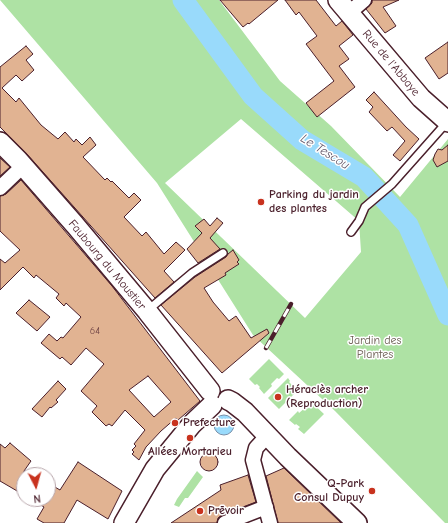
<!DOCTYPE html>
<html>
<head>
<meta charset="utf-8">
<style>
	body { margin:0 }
	#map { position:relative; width:448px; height:523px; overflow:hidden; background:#fff; font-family:"Comic Neue",sans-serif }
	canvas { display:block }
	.north { position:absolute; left:16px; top:467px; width:40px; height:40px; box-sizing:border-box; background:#fff; border:1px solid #b7a5aa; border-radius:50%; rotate:174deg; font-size:11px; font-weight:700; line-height:16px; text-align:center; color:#4a1f2b }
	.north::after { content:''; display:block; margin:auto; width:14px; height:18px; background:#c8321e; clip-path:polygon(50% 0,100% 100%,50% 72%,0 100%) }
</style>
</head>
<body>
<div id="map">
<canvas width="448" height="523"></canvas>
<div class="north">N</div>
</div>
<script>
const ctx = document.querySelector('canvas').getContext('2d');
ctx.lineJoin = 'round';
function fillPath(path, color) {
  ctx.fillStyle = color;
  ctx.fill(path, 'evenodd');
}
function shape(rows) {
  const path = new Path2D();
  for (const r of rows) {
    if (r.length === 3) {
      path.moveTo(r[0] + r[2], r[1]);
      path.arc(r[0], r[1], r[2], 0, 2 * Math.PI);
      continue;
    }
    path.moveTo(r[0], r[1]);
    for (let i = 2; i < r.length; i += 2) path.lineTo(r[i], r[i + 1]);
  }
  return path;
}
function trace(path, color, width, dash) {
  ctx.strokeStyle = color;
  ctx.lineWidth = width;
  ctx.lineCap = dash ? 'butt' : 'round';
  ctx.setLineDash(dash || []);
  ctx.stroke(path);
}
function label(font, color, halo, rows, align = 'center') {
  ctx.font = font + ' "Comic Neue",sans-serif';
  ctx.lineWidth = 3;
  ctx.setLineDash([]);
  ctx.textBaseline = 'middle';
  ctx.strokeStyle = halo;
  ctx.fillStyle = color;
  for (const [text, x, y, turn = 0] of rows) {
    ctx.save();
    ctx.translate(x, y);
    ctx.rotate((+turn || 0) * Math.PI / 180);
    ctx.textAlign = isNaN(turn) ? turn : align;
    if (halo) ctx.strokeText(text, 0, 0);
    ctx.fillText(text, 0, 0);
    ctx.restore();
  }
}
fillPath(shape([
	[0,0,219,0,280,81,331,126,400,197,448,139,448,523,445,523,335,411,253,335,157,183],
	[241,119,359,221,361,252,305,318,165,183],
	[269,359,284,374,279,379,277,378,271,384,272,386,264,394,259,388,260,387,257,384,255,385,249,379],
	[288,378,290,381,289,382,295,388,297,387,299,389,279,409,268,398],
	[309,400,324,414,304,434,298,429,300,427,296,424,295,425,289,420,298,411,299,413,306,407,304,405],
	[197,471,203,477,188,498,185,498,179,507,174,505,177,499]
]), '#aee2a4');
const water = shape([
	[224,425,10]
]);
fillPath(water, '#99dafb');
trace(water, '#798fa8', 1);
trace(shape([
	[183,0,253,96,302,140,364,177,408,225,448,315]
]), '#99dafb', 21);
const building = shape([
	[220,0,278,0,249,24,248,23,243,27,220,0],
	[285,0,316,0,336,26,342,21,353,35,339,46,349,59,339,66,355,87,317,117,306,103,334,81,306,44,317,36,299,12,296,15,285,0],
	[372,0,399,0,383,7,396,26,385,33,366,9,372,3,372,0],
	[448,42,448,73,439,79,425,58,448,42],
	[26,46,33,54,26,60,34,70,22,81,16,75,2,88,16,102,19,98,41,125,58,139,65,132,74,142,76,139,82,145,90,137,96,145,83,157,105,180,107,178,111,182,112,181,129,198,134,193,141,200,124,217,142,236,146,232,164,254,176,242,185,250,164,271,174,282,155,298,26,153,0,127,0,67,26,46],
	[374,92,406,127,419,139,400,161,393,155,405,141,392,127,387,131,369,112,373,107,366,100,374,92],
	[448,145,448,161,437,167,433,160,435,154,438,149,442,150,448,145],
	[0,158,10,167,0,176,0,158],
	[21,180,112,286,200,401,178,420,176,418,161,431,146,447,139,460,132,454,134,452,132,450,136,446,134,444,145,430,125,410,112,426,109,424,106,426,92,412,97,406,81,391,104,364,86,348,71,365,62,357,60,359,41,343,49,334,57,341,61,337,63,338,81,317,66,303,64,306,56,298,59,294,36,275,34,278,23,267,0,290,0,259,5,263,20,250,0,231,0,196,6,194,21,180],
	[148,376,171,402,154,417,129,390,148,376],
	[217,218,223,223,210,238,220,249,198,263,187,249,202,233,195,226,204,219,210,226,217,218],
	[233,250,239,260,237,262,239,264,225,273,226,275,204,288,213,302,229,321,236,316,251,338,267,329,269,333,222,373,161,305,195,277,226,257,228,254,233,250],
	[29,300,50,317,37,331,16,313,29,300],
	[58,381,66,389,56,400,58,402,51,408,50,407,42,417,32,409,58,381],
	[10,443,31,461,24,471,24,495,0,481,0,444,5,448,10,443],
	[209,462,9],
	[78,462,122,491,108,519,77,500,64,523,44,523,37,519,44,507,31,499,48,499,48,483,60,490,78,462],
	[284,468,341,523,278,523,266,476,284,468],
	[248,475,256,502,222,515,218,518,217,523,171,523,221,490,220,485,248,475]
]);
fillPath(building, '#e1b392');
trace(building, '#4a1f2b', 1);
const lane = shape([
	[351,232,359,221,365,207,392,184,447,122],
	[148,310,192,273,223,253]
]);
const street = shape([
	[349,13,364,0],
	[0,188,23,166],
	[267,436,256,448,253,460,270,523],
	[225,523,266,507]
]);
const secondary = shape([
	[338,0,421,98,448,122],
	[0,142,18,160,75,225,147,311,210,391],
	[228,400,232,402,245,412,288,457,357,523],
	[124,523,155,469,192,424,212,405]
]);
trace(lane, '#4a1f2b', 10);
trace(street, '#4a1f2b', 17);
trace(secondary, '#4a1f2b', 22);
trace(lane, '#fff', 7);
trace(street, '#fff', 14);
trace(secondary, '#fff', 19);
const rail = shape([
	[266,348,291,304]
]);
trace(rail, '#4a1f2b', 4.5);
trace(rail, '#fff', 3, [9]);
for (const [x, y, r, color] of [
	[261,202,4,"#c8321e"],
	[278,397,4,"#c8321e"],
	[175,423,4,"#c8321e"],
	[190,438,4,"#c8321e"],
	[372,491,4,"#c8321e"],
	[200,511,4,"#c8321e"]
]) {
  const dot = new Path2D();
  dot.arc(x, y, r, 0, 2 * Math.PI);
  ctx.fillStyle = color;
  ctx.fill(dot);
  trace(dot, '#fff', 1.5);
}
label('10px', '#704445', null, [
	["64",95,331]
]);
label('12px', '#4a1f2b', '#fff', [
	["Rue de l'Abbaye",391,63,50],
	["Faubourg du Moustier",107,265,50]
]);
label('bold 12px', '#4a1f2b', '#fff', [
	["Parking du jardin",269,195],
	["des plantes",269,209],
	["Héraclès archer",286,390],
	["(Reproduction)",286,404],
	["Prefecture",183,423],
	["Allées Mortarieu",190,452,"center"],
	["Q-Park",364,484,"right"],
	["Consul Dupuy",364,498,"right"],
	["Prēvoir",208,511]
], 'left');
label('12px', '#685a4f', '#fff', [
	["Jardin des",375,341],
	["Plantes",375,355]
]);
label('italic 13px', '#625769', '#fff', [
	["Le Tescou",325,152,32]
]);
</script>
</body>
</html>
